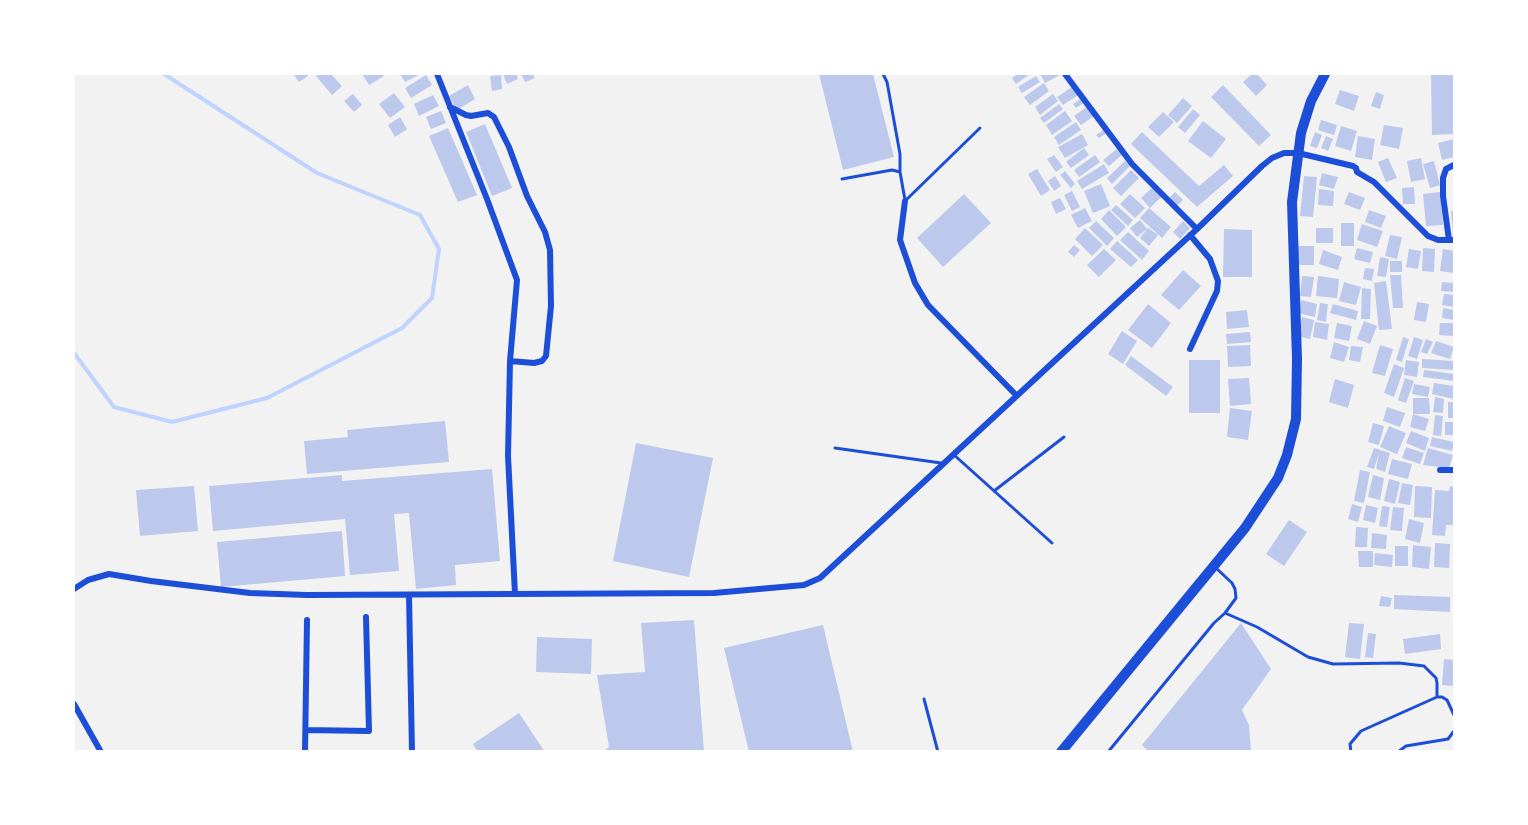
<!DOCTYPE html>
<html>
<head>
<meta charset="utf-8">
<style>
	body { margin:0 }
	#map { position:relative; width:1528px; height:825px; overflow:hidden; background:#f2f2f2; font-family:Jost,sans-serif }
	canvas { display:block }
	.frame { position:absolute; inset:0; border:75px solid #fff; pointer-events:none }
</style>
</head>
<body>
<div id="map">
<canvas width="1528" height="825"></canvas>
<div class="frame"></div>
</div>
<script>
const ctx = document.querySelector('canvas').getContext('2d');
ctx.lineJoin = 'round';
function shape(rows) {
  const path = new Path2D();
  for (const r of rows) {
    path.moveTo(r[0], r[1]);
    for (let i = 2; i < r.length; i += 2) path.lineTo(r[i], r[i + 1]);
  }
  return path;
}
function trace(path, color, width, dash) {
  ctx.strokeStyle = color;
  ctx.lineWidth = width;
  ctx.lineCap = dash ? 'butt' : 'round';
  ctx.setLineDash(dash || []);
  ctx.stroke(path);
}
function fillPath(path, color) {
  ctx.fillStyle = color;
  ctx.fill(path, 'evenodd');
}
trace(shape([
	[74,353,114,407,172,422,267,398,402,328,432,298,439,249,420,215,317,173,164,74]
]), '#bfd3fe', 4);
fillPath(shape([
	[296,74,307,74,308,76,299,82,294,75],
	[320,74,331,74,342,86,332,95,316,76],
	[362,74,382,74,384,76,369,85],
	[400,74,421,74,405,82],
	[503,74,516,74,518,79,507,84],
	[521,74,533,74,535,78,525,82],
	[819,74,873,74,894,157,843,170],
	[1018,74,1030,74,1016,84,1012,78],
	[1040,74,1059,74,1060,75,1045,83],
	[1252,74,1257,74,1267,85,1256,96,1243,82],
	[1431,74,1454,74,1454,134,1432,135],
	[426,75,432,85,411,98,405,88],
	[501,75,502,89,492,91,490,76],
	[1036,76,1040,82,1022,93,1018,87],
	[1044,83,1049,91,1030,105,1024,97],
	[468,85,475,99,457,110,449,96],
	[1223,85,1271,135,1259,146,1211,97],
	[1072,87,1078,95,1063,105,1057,97],
	[1340,90,1359,96,1354,111,1335,104],
	[1376,92,1384,95,1380,109,1371,106],
	[394,93,405,107,390,118,379,104],
	[353,94,362,105,354,112,344,101],
	[1053,94,1058,101,1040,115,1035,107],
	[433,95,439,106,419,116,414,104],
	[1082,98,1085,102,1076,108,1073,104],
	[1183,98,1192,106,1177,123,1168,115],
	[1059,104,1063,109,1044,123,1040,118],
	[1088,106,1094,116,1081,125,1074,116],
	[1193,109,1200,115,1185,133,1178,127],
	[441,111,446,123,431,129,426,117],
	[1065,111,1072,121,1052,135,1046,125],
	[1163,112,1174,122,1159,137,1148,127],
	[400,117,407,129,395,137,388,125],
	[1321,120,1337,125,1334,135,1318,130],
	[1203,121,1226,139,1211,158,1188,141],
	[1076,122,1081,130,1059,145,1054,137],
	[485,124,512,188,492,196,466,132],
	[1384,125,1403,128,1399,149,1380,145],
	[1341,126,1357,131,1351,151,1335,146],
	[448,128,477,195,458,202,429,136],
	[1105,129,1107,133,1099,138,1096,135],
	[1142,132,1199,186,1224,165,1233,176,1197,207,1131,144],
	[1315,132,1322,135,1317,148,1310,146],
	[1082,134,1088,145,1065,158,1058,147],
	[1326,136,1333,139,1328,151,1321,148],
	[1358,136,1375,139,1372,160,1355,157],
	[1454,139,1454,157,1442,160,1438,143],
	[1084,148,1089,155,1071,168,1066,162],
	[1117,149,1122,155,1109,166,1103,160],
	[1054,155,1063,167,1056,172,1047,159],
	[1095,155,1100,162,1079,177,1074,170],
	[1388,158,1397,178,1386,182,1378,162],
	[1421,158,1425,179,1411,182,1407,161],
	[1125,161,1130,166,1112,184,1107,178],
	[1434,161,1440,185,1430,188,1423,164],
	[1104,164,1109,173,1082,189,1077,181],
	[1037,169,1050,190,1041,196,1028,174],
	[1131,170,1139,178,1121,196,1113,188],
	[1065,171,1075,184,1071,188,1060,175],
	[1322,173,1338,177,1334,189,1319,185],
	[1055,176,1061,186,1054,191,1048,181],
	[1304,176,1317,177,1313,217,1300,216],
	[1101,184,1110,206,1093,213,1084,191],
	[1153,187,1162,196,1150,208,1141,198],
	[1414,187,1415,204,1403,204,1402,188],
	[1319,189,1334,191,1333,206,1318,205],
	[1072,191,1080,207,1072,211,1064,195],
	[1175,192,1183,200,1176,207,1168,199],
	[1349,192,1365,198,1360,210,1344,204],
	[1440,192,1443,225,1426,226,1423,194],
	[964,194,991,223,943,267,917,238],
	[1130,194,1145,208,1135,218,1120,204],
	[1060,198,1066,209,1056,214,1051,202],
	[1116,205,1133,220,1128,226,1111,210],
	[1085,208,1092,221,1078,228,1071,215],
	[1149,208,1171,227,1162,238,1140,218],
	[1109,210,1126,227,1117,236,1101,219],
	[1369,210,1386,216,1381,228,1365,222],
	[1451,211,1454,211,1454,235,1453,235],
	[1140,220,1147,229,1137,237,1130,228],
	[1096,221,1114,238,1107,246,1089,228],
	[1183,221,1190,228,1180,239,1173,232],
	[1341,223,1354,223,1354,246,1341,246],
	[1362,224,1383,231,1377,247,1357,240],
	[1085,228,1103,245,1092,256,1075,239],
	[1148,228,1158,235,1149,246,1140,238],
	[1316,228,1333,228,1333,243,1316,243],
	[1224,229,1252,230,1252,277,1223,277],
	[1128,232,1149,251,1142,260,1120,240],
	[1390,235,1402,237,1397,259,1385,256],
	[1117,241,1138,260,1131,267,1110,249],
	[1074,245,1080,250,1074,257,1068,252],
	[1298,246,1314,246,1314,265,1298,265],
	[1357,248,1373,252,1370,263,1354,259],
	[1423,248,1435,249,1434,272,1422,271],
	[1104,249,1116,260,1099,277,1087,265],
	[1409,249,1421,251,1418,269,1406,267],
	[1443,249,1454,251,1454,273,1440,271],
	[1323,250,1342,257,1338,270,1319,264],
	[1380,257,1389,259,1386,277,1377,276],
	[1390,261,1402,261,1402,272,1390,272],
	[1365,268,1374,269,1372,281,1363,279],
	[1183,270,1201,286,1179,310,1161,295],
	[1390,275,1401,275,1403,308,1393,308],
	[1302,276,1314,277,1311,297,1300,296],
	[1318,276,1339,279,1337,298,1316,296],
	[1386,281,1392,329,1379,330,1374,283],
	[1344,282,1361,287,1356,305,1339,301],
	[1442,282,1454,283,1454,292,1441,291],
	[1362,288,1371,289,1370,319,1361,319],
	[1444,294,1454,295,1454,307,1442,305],
	[1301,300,1317,304,1315,317,1298,313],
	[1417,302,1429,304,1426,322,1414,320],
	[1320,303,1328,304,1326,322,1317,320],
	[1148,304,1171,323,1152,348,1128,330],
	[1333,304,1358,311,1356,320,1330,313],
	[1443,308,1454,310,1454,320,1442,318],
	[1247,310,1249,327,1227,329,1226,312],
	[1302,317,1314,320,1310,339,1298,336],
	[1364,321,1377,326,1370,344,1357,339],
	[1315,322,1329,324,1327,340,1313,337],
	[1337,323,1352,326,1349,341,1334,338],
	[1440,323,1454,323,1454,336,1439,335],
	[1122,331,1137,341,1123,364,1108,354],
	[1250,332,1251,342,1227,344,1226,334],
	[1403,337,1409,339,1402,362,1396,360],
	[1414,337,1423,340,1417,359,1408,356],
	[1426,339,1433,342,1427,354,1421,352],
	[1436,341,1454,347,1450,359,1431,353],
	[1334,342,1349,347,1344,362,1330,358],
	[1250,345,1251,366,1228,367,1227,346],
	[1380,345,1393,349,1385,376,1372,373],
	[1351,346,1363,347,1360,362,1349,360],
	[1131,356,1173,387,1166,396,1125,365],
	[1422,359,1454,361,1454,370,1422,368],
	[1189,360,1220,360,1220,413,1189,413],
	[1406,360,1419,362,1417,377,1404,375],
	[1394,364,1404,368,1394,397,1384,393],
	[1424,370,1454,374,1454,381,1423,377],
	[1249,378,1251,404,1230,406,1228,379],
	[1405,378,1414,381,1406,403,1398,400],
	[1335,379,1354,385,1348,408,1329,402],
	[1434,383,1454,386,1454,399,1432,394],
	[1414,384,1430,387,1428,397,1412,394],
	[1435,397,1444,399,1443,413,1433,412],
	[1413,398,1429,398,1430,414,1413,414,1429,419,1425,431,1410,427,1413,414],
	[1448,402,1454,402,1454,418,1448,418],
	[1387,407,1405,413,1400,427,1383,421],
	[1230,408,1252,411,1248,440,1227,437],
	[1435,415,1443,416,1441,436,1433,435],
	[445,421,449,462,307,474,304,441,348,437,347,430],
	[1445,422,1454,422,1454,435,1445,435],
	[1373,423,1384,426,1379,445,1368,442],
	[1389,426,1406,433,1397,454,1380,447],
	[1411,431,1429,438,1425,451,1406,443],
	[1432,437,1454,442,1452,451,1430,446],
	[636,443,713,458,689,577,613,561],
	[1406,447,1424,453,1420,464,1402,458],
	[1374,448,1390,453,1385,472,1376,469,1379,453,1374,469,1367,467],
	[1428,448,1453,455,1449,468,1423,465],
	[1392,459,1412,464,1408,479,1388,474],
	[492,469,500,561,455,565,456,585,416,589,409,513,394,514,399,571,350,575,345,519,213,531,209,486,342,475,342,481],
	[1360,470,1370,472,1364,503,1354,501],
	[1373,475,1384,478,1380,500,1368,497],
	[1389,479,1400,482,1395,504,1384,501],
	[1402,483,1413,485,1410,505,1398,503],
	[194,486,198,531,140,536,136,490],
	[1415,486,1432,487,1431,518,1414,517],
	[1450,486,1454,487,1454,525,1446,525,1445,536,1432,535,1435,490,1449,491],
	[1352,504,1362,507,1358,522,1348,519],
	[1366,505,1378,508,1375,523,1363,520],
	[1382,506,1390,507,1387,527,1379,526],
	[1393,507,1404,508,1402,531,1390,530],
	[1409,519,1424,523,1420,543,1405,539],
	[1289,520,1307,532,1284,566,1266,554],
	[1356,527,1368,528,1367,547,1355,547],
	[342,531,345,576,221,587,217,542],
	[1372,533,1387,535,1386,549,1371,548],
	[1435,543,1450,544,1449,568,1434,567],
	[1413,545,1431,547,1429,569,1412,567],
	[1395,546,1408,546,1408,566,1395,566],
	[1358,551,1373,551,1373,567,1359,567],
	[1375,553,1393,555,1392,567,1374,565],
	[1394,595,1450,597,1450,612,1394,609],
	[1381,596,1392,598,1390,607,1379,606],
	[694,620,704,752,603,752,609,747,597,675,645,672,641,623],
	[1241,623,1271,669,1242,710,1249,725,1251,752,1149,752,1142,745],
	[1349,623,1364,624,1360,659,1345,657],
	[823,625,853,752,749,752,724,648],
	[1368,633,1376,634,1373,658,1365,657],
	[1440,634,1441,649,1405,654,1403,639],
	[537,637,592,639,591,674,536,672],
	[1444,659,1454,660,1454,686,1442,685],
	[519,713,545,752,478,752,473,744]
]), '#bdc9ec');
trace(shape([
	[883,74,887,82,900,154,900,172],
	[842,179,892,170,900,172,905,200],
	[905,201,980,128],
	[835,448,941,463],
	[953,454,1052,543],
	[994,491,1064,437],
	[1216,568,1232,583,1235,589,1236,598,1225,613],
	[924,699,938,752],
	[1108,752,1214,623,1225,613,1257,627,1308,657,1333,664,1399,663,1424,666,1436,678,1437,683,1437,697],
	[1351,752,1350,744,1361,731,1437,697,1442,697,1447,700,1454,715],
	[1398,752,1406,746,1448,739,1454,731]
]), '#1d4ed8', 3);
trace(shape([
	[437,74,487,199,517,280,510,361,508,456,515,594],
	[1065,74,1132,164,1197,229],
	[450,107,466,115,471,116,488,113,494,117,509,147,527,196,545,232,550,250,551,306,546,356,542,361,534,363,510,361],
	[905,201,900,240,915,283,928,305,1016,395],
	[1449,240,1443,196,1443,178,1446,169,1454,165],
	[1190,349,1217,291,1218,281,1210,259,1190,235],
	[1440,470,1454,470],
	[74,589,88,580,109,574,151,581,250,593,307,595,714,593,804,585,820,578,1197,229,1262,166,1272,158,1284,153,1298,153,1353,166,1356,168,1357,172,1374,182,1428,236,1438,240,1454,240],
	[409,595,412,752],
	[74,704,101,752],
	[306,730,369,731,366,617],
	[305,752,307,620]
]), '#1d4ed8', 6);
trace(shape([
	[1061,752,1245,528,1278,478,1287,455,1296,419,1297,359,1292,202,1301,133,1311,101,1325,74]
]), '#1d4ed8', 10);
</script>
</body>
</html>
